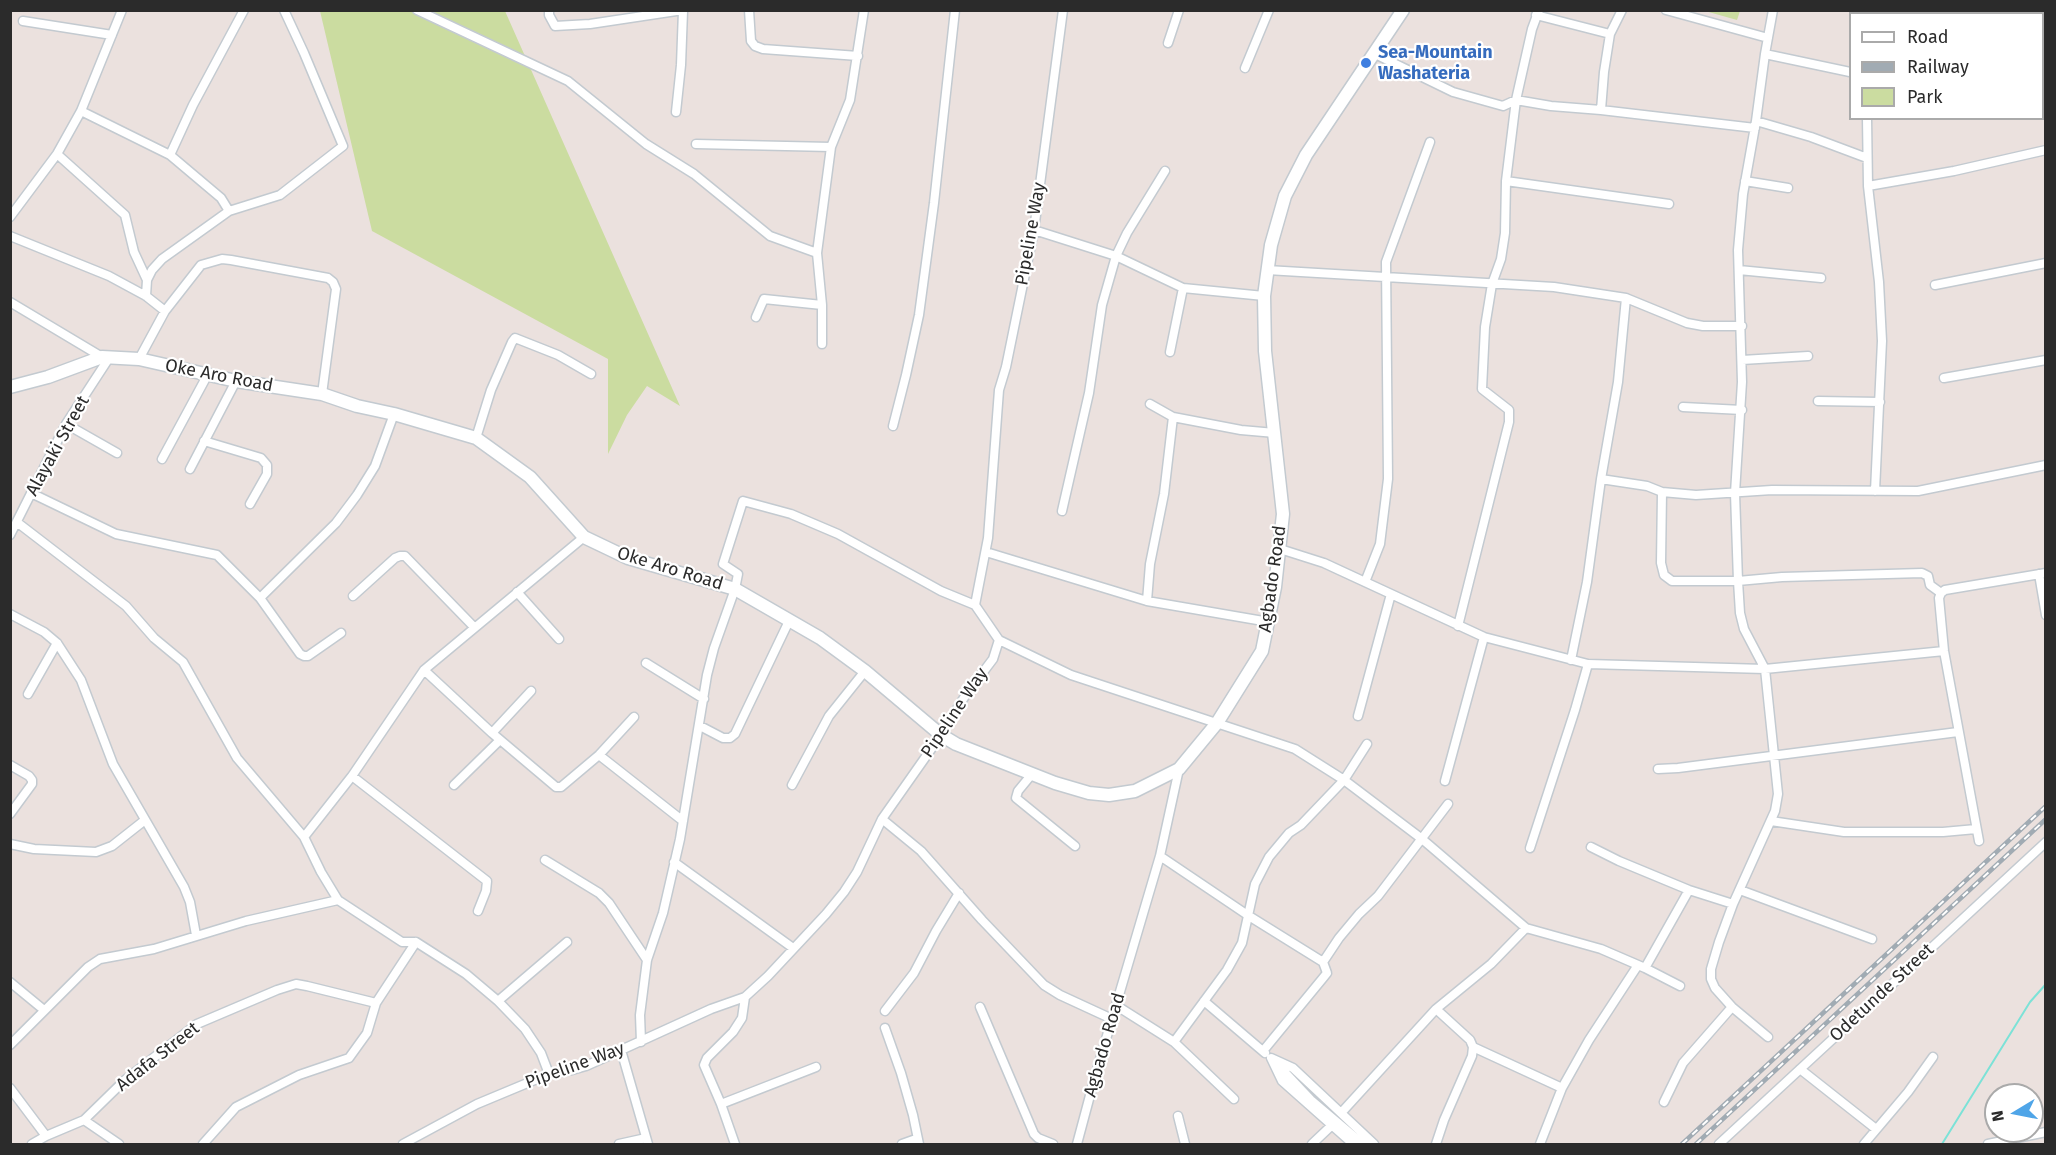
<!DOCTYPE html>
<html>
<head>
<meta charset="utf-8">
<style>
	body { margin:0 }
	#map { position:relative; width:2056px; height:1155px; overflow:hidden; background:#ebe1de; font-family:"Fira Sans",sans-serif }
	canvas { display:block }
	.frame { position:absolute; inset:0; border:12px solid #2b2b2b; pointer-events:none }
	.legend { position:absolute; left:1849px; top:12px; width:195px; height:108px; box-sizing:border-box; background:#fff; border:2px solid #aaa; margin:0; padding:8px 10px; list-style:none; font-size:18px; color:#2b2b2b }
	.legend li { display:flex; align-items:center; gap:12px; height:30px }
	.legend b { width:30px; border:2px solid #aaa }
	.north { position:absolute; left:1984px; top:1083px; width:60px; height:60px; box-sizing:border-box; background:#fff; border:2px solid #aaa; border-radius:50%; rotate:260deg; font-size:16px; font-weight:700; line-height:24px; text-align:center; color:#2b2b2b }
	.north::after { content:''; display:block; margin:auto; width:21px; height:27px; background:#4fa5e8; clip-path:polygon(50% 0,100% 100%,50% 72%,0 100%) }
</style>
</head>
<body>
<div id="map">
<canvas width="2056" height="1155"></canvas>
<div class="frame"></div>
<ul class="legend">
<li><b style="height:8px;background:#fff"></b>Road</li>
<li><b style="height:8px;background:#a1abb3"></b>Railway</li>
<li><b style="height:16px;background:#cbdca0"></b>Park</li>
</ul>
<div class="north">N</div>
</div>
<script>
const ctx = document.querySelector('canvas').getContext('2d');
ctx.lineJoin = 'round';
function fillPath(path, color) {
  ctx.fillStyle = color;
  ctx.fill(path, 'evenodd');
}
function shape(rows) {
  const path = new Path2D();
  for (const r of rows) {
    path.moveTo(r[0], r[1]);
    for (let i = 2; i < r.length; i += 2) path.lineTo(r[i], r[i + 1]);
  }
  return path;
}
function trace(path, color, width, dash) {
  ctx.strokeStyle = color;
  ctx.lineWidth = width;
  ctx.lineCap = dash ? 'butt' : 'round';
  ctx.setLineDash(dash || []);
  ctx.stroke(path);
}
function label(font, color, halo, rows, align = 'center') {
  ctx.font = font + ' "Fira Sans",sans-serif';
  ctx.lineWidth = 4.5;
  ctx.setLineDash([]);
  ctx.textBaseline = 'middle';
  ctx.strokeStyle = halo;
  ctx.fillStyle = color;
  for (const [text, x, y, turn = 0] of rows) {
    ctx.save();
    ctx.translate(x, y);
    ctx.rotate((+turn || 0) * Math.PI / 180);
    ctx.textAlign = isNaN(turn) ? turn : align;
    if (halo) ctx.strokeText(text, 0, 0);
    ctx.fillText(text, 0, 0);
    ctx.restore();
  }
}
fillPath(shape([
	[320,11,505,11,680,406,647,386,627,415,608,454,608,359,372,231],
	[1705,11,1740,11,1737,20]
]), '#cbdca0');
trace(shape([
	[1942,1144,2030,1002,2046,984]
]), '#7ce2d7', 2);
const minor = shape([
	[417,10,568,81,646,144,694,174,770,236,817,253],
	[549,10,549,15,555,26,590,24,683,10],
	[749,10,751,41,755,46,763,49,858,56],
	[1666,10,1768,38],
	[1866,14,1866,10],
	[1921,14,1928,10],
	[1536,15,1610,34],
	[23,21,112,35],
	[2042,36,2046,34],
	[1168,43,1179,10],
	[1373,53,1453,92,1503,106,1516,100,1551,106,1601,110,1755,128],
	[1765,54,1850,72],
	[1245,68,1269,10],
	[1601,110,1604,72,1610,34,1622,10],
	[81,111,170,155,221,198,229,211],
	[676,112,681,65,683,11],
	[1867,118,1868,186,1879,282,1882,341,1875,491],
	[1756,121,1765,54,1773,10],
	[696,144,831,147],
	[57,154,125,215,134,252,147,280],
	[170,155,193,105,244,10],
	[1506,181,1669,204],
	[1745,181,1788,188],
	[1868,186,1954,171,2046,150],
	[10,217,57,154,81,111,122,10],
	[1034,230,1116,256,1183,288,1264,296],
	[10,236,109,276,146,296,165,311],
	[1267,270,1554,287,1626,298,1687,323,1703,326,1742,326],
	[1739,270,1821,278],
	[1935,285,2046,263],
	[146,296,147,280,152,270,162,259,229,211,280,195,343,146,304,53,284,10],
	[10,302,102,357],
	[756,317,764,299,822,305],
	[822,344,822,305,817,253,831,147,850,100,864,10],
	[1170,352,1183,288],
	[139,359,165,311,201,265,222,259,231,260,328,278,333,282,336,289,322,394],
	[1742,360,1808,356],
	[1944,378,2046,360],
	[1818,401,1880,402],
	[1150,404,1173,417,1241,430,1275,433],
	[1683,407,1742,410],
	[66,424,117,453],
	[893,426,906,375,919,315,934,203,955,10],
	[476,438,491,390,512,342,515,338,558,355,591,374],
	[204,441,261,458,267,465,267,474,250,504],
	[162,459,208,374],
	[190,469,236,381],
	[1601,479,1647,486,1662,492,1696,495,1772,490,1918,491,2046,465],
	[1662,492,1661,563,1664,575,1672,581,1738,581,1782,577,1922,573,1928,576,1930,585,1941,593],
	[31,493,116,534,217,555,260,598,300,654,304,656,308,656,341,633],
	[1062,511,1089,393,1102,305,1116,256,1127,233,1165,171],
	[18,523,126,606,154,638,183,662,237,758,304,837,321,872,338,900,402,942,416,942,466,974,498,1001,525,1029,541,1053,549,1074],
	[10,535,66,424,109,358],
	[1280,549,1324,563,1484,637,1588,664,1765,669,1944,651],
	[986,552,1147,601,1269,622],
	[2039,574,2046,615],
	[1365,582,1380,544,1388,479,1386,262,1430,142],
	[517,592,559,639],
	[353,596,395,558,400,556,405,556,474,627],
	[260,598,336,523,357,495,375,466,394,414],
	[1147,601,1150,564,1164,494,1173,417],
	[10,614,44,632,57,643,81,680,113,764,184,887,190,902,196,935],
	[1458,626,1509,422,1509,410,1482,389,1485,327,1492,284,1501,259,1505,233,1506,181,1516,100,1532,29,1539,10],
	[999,640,1071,675,1295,749,1344,780,1422,839,1526,928,1601,949,1645,968,1680,986],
	[1571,660,1587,582,1601,479,1618,382,1626,298],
	[646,663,704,699],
	[424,670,492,733,556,787,561,787,599,755,634,717],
	[28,694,57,643],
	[1358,716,1391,594],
	[700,726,723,738,730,738,735,734,789,621],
	[492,733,531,691],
	[599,755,683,821],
	[10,765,29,776,32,780,32,784,10,814],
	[1658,769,1678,768,1958,732],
	[1032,774,1018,791,1016,798,1075,846],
	[352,776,487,881,486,891,478,911],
	[1445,781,1484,637],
	[454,785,500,740],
	[792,785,829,716,865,671],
	[882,819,921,851,982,920,1044,985,1060,995,1112,1019],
	[1771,821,1844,832,1943,832,1976,829],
	[304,837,352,776,424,670,584,537],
	[1979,841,1944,651,1939,598,1941,593,1945,590,2046,573],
	[10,844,34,849,96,852,112,846,145,820],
	[1591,847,1619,861,1689,890,1733,904],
	[1530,848,1575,710,1588,664],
	[1160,856,1249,916,1323,962,1327,973,1323,978,1263,1051],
	[545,860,599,893,609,903,647,960],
	[674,862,793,948],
	[1740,890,1872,939],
	[1323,962,1339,938,1359,914,1378,896,1448,804],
	[1645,968,1689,890],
	[10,982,44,1010],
	[498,1001,567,942],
	[1204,1001,1265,1053],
	[1117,1006,1174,1042,1234,1099],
	[980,1007,1034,1134,1038,1138,1053,1144],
	[1436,1009,1470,1040,1473,1047,1472,1056,1444,1120,1436,1144],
	[885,1011,914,973,936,931,959,893],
	[885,1028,901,1073,913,1115,919,1144],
	[1768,1037,1732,1007,1715,988,1711,979,1711,969,1719,942,1733,904,1775,811,1778,794,1765,669,1744,629,1740,613,1738,581,1735,493,1742,382,1738,250,1743,194,1756,121,1811,137,1867,158],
	[641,1042,640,1015,647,960,663,913,680,839,707,675,714,648,735,589,738,574,723,564,743,501,791,514,838,534,941,591,975,605],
	[1174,1042,1227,970,1242,943,1255,884,1269,857,1289,833,1301,825,1344,780,1367,744],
	[10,1045,88,967,100,959,154,949,246,921,338,900],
	[1473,1047,1562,1088],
	[621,1050,648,1144],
	[1277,1064,1311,1100,1363,1144],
	[1800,1069,1876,1129],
	[10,1088,46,1136],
	[1664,1102,1683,1063,1732,1007],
	[721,1104,816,1067],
	[1341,1113,1436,1009,1491,964,1526,928],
	[1178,1116,1185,1144],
	[84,1120,119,1144],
	[32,1144,46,1136,84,1120,125,1080,197,1024,277,990,296,984,307,986,376,1003],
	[203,1144,236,1107,299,1075,349,1058,367,1033,376,1003,416,942],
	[403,1144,477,1104,549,1074,572,1070,586,1066,711,1009,745,997,768,976,826,914,844,892,857,872,882,819,941,735,965,696,993,659,999,640,975,605,988,538,999,390,1006,367,1034,230,1063,10],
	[619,1144,646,1138],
	[735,1144,721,1104,704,1065,707,1058,733,1032,742,1018,745,997],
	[902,1144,916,1139],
	[1077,1144,1096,1073,1160,856,1179,769],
	[1312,1144,1331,1126],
	[1353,1144,1282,1081,1271,1058,1293,1068,1374,1144],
	[1540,1144,1562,1088,1589,1040,1638,965],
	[1719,1144,2046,842],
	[1864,1144,1908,1092,1933,1057],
	[1988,1144,2046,1132]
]);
const secondary = shape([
	[10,387,48,377,102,357,139,359,236,381,322,394,357,406,394,414,476,438,530,477,584,537,628,558,735,589,820,638,865,671,941,735,956,744,1055,783,1089,793,1109,795,1135,791,1179,769,1217,723,1262,651,1275,587,1283,514,1265,351,1264,296,1271,245,1285,196,1306,155,1403,10]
]);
trace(minor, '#c3cad0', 11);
trace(secondary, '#c3cad0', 15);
trace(minor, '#fff', 8);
trace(secondary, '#fff', 12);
const rail = shape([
	[1682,1144,2046,806],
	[1696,1144,2046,819]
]);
trace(rail, '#a1abb3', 4.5);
trace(rail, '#fff', 2, [7]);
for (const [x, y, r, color] of [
	[1366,63,6,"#3f7fe0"]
]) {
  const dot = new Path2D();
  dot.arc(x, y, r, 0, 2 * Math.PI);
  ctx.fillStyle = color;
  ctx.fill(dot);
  trace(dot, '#fff', 2);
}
label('bold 18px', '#366cbe', '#fff', [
	["Sea-Mountain",1378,53],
	["Washateria",1378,74]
], 'left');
label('18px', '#2b2b2b', '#fff', [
	["Pipeline Way",1031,234,-80],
	["Oke Aro Road",219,376,11],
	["Alayaki Street",58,446,-61],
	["Oke Aro Road",670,569,17],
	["Agbado Road",1273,579,-82],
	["Pipeline Way",955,713,-56],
	["Odetunde Street",1882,993,-43],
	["Agbado Road",1105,1045,-74],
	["Adafa Street",158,1057,-38],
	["Pipeline Way",575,1066,-20]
]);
</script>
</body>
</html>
